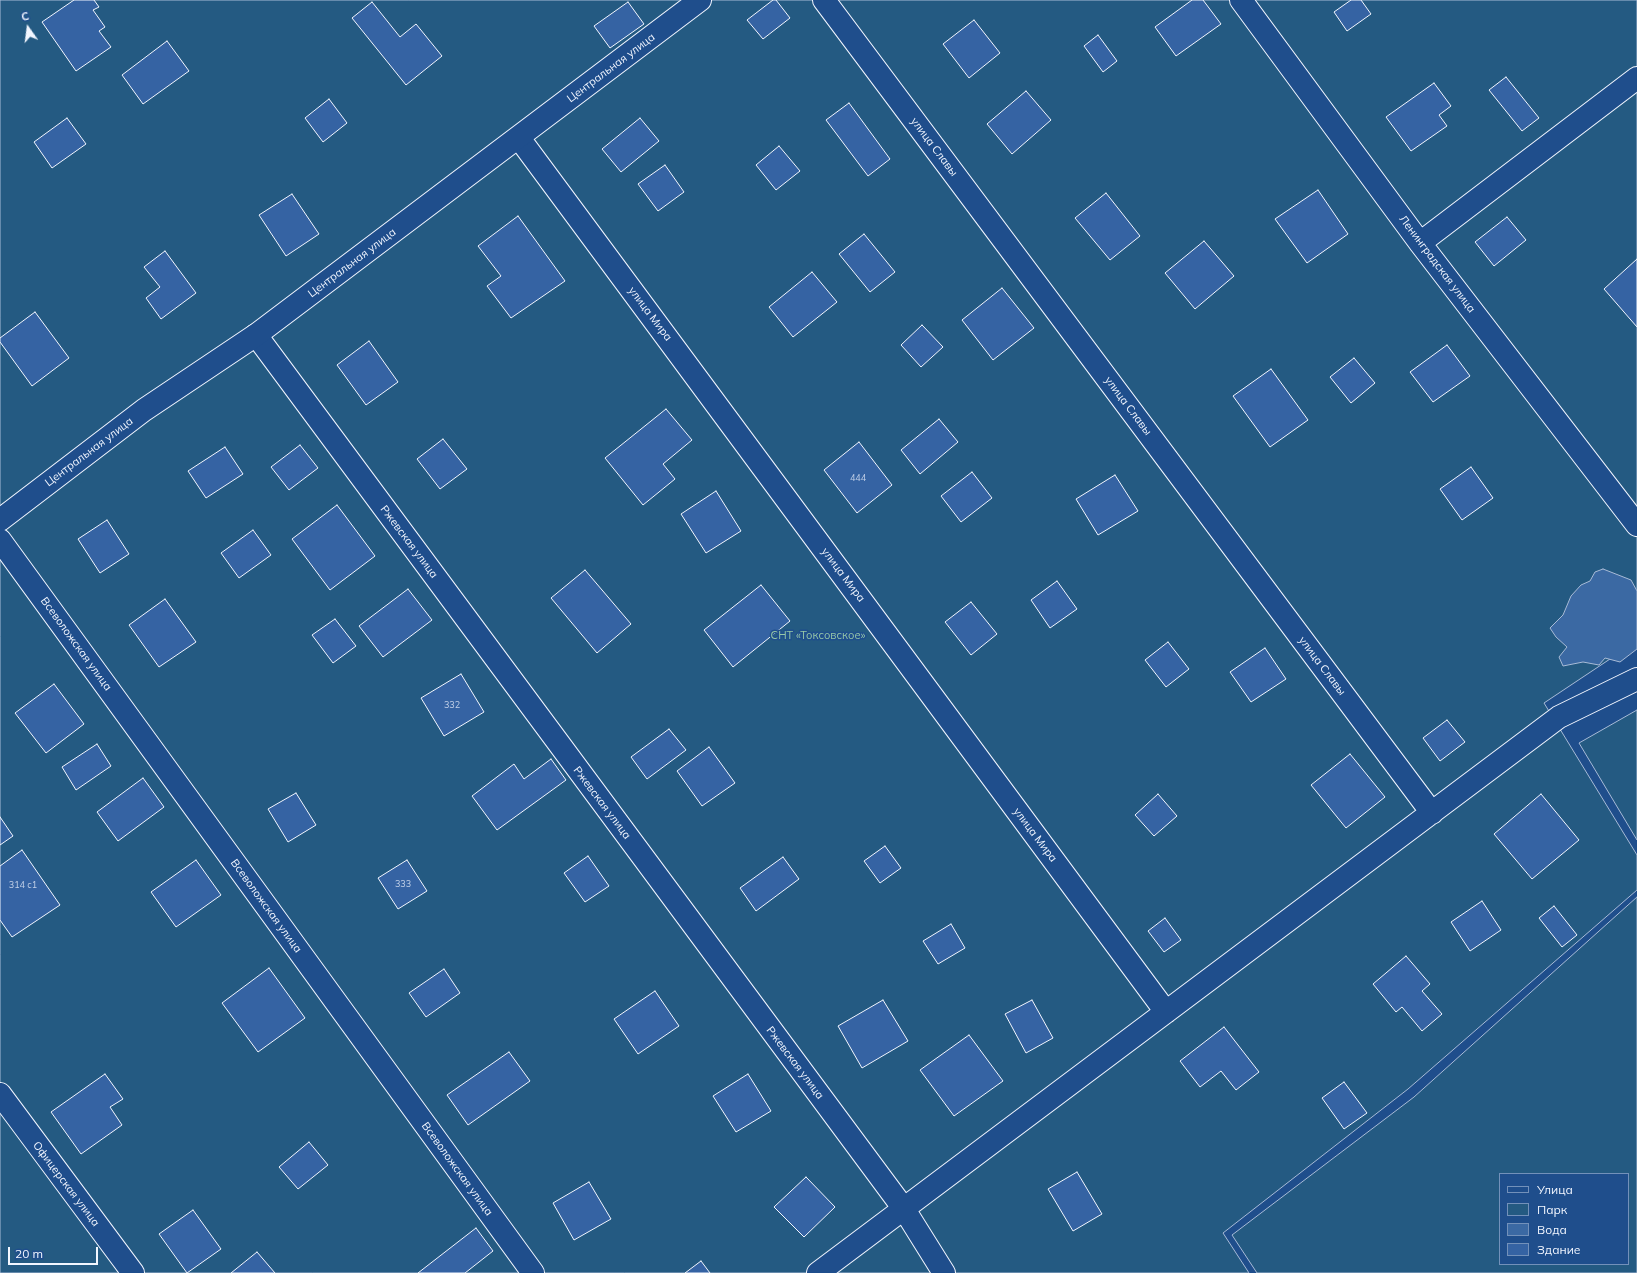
<!DOCTYPE html>
<html>
<head>
<meta charset="utf-8">
<style>
	body { margin:0 }
	#map { position:relative; width:1637px; height:1273px; overflow:hidden; background:#1f4e8c; font-family:Mulish,sans-serif }
	canvas { display:block }
	.legend { position:absolute; left:1499px; top:1173px; width:130px; height:92px; box-sizing:border-box; background:#1f4e8c; border:1px solid #7391ba; margin:0; padding:5px 7px; list-style:none; font-size:12px; color:#f2f6ff }
	.legend li { display:flex; align-items:center; gap:8px; height:20px }
	.legend b { width:20px; border:1px solid #7391ba }
	.north { position:absolute; left:8px; top:8px; width:40px; height:40px; -webkit-text-stroke:3px #1f4e8c; paint-order:stroke; rotate:346deg; font-size:11px; font-weight:700; line-height:16px; text-align:center; color:#f2f6ff }
	.north::after { content:''; display:block; margin:auto; width:14px; height:18px; background:#f2f6ff; clip-path:polygon(50% 0,100% 100%,50% 72%,0 100%) }
	.scale { position:absolute; left:8px; top:1247px; width:90px; height:18px; box-sizing:border-box; border:2px solid #f2f6ff; border-top:0; padding-left:5px; font-size:12px; line-height:14px; white-space:nowrap; color:#f2f6ff; -webkit-text-stroke:3px #1f4e8c; paint-order:stroke }
</style>
</head>
<body>
<div id="map">
<canvas width="1637" height="1273"></canvas>
<ul class="legend">
<li><b style="height:5px;background:#1f4e8c"></b>Улица</li>
<li><b style="height:11px;background:#245a82"></b>Парк</li>
<li><b style="height:11px;background:#3b69a3"></b>Вода</li>
<li><b style="height:11px;background:#3563a3"></b>Здание</li>
</ul>
<div class="north">С</div>
<div class="scale">20 m</div>
</div>
<script>
const ctx = document.querySelector('canvas').getContext('2d');
ctx.lineJoin = 'round';
function fillPath(path, color) {
  ctx.fillStyle = color;
  ctx.fill(path, 'evenodd');
}
function shape(rows) {
  const path = new Path2D();
  for (const r of rows) {
    path.moveTo(r[0], r[1]);
    for (let i = 2; i < r.length; i += 2) path.lineTo(r[i], r[i + 1]);
  }
  return path;
}
function trace(path, color, width, dash) {
  ctx.strokeStyle = color;
  ctx.lineWidth = width;
  ctx.lineCap = dash ? 'butt' : 'round';
  ctx.setLineDash(dash || []);
  ctx.stroke(path);
}
function label(font, color, halo, rows, align = 'center') {
  ctx.font = font + ' Mulish,sans-serif';
  ctx.lineWidth = 3;
  ctx.setLineDash([]);
  ctx.textBaseline = 'middle';
  ctx.strokeStyle = halo;
  ctx.fillStyle = color;
  for (const [text, x, y, turn = 0] of rows) {
    ctx.save();
    ctx.translate(x, y);
    ctx.rotate((+turn || 0) * Math.PI / 180);
    ctx.textAlign = isNaN(turn) ? turn : align;
    if (halo) ctx.strokeText(text, 0, 0);
    ctx.fillText(text, 0, 0);
    ctx.restore();
  }
}
const green = shape([
	[0,0,1637,0,1637,641,1544,703,1637,855,1637,890,1408,1089,1223,1233,1249,1273,0,1273,0,0],
	[1637,710,1637,840,1579,743,1637,710],
	[1637,897,1637,1273,1257,1273,1232,1235,1414,1097,1637,897],
	[1500,1174,1628,1174,1628,1264,1500,1264,1500,1174]
]);
fillPath(green, '#245a82');
trace(green, '#a8bbd7', 1);
const water = shape([
	[1603,569,1631,580,1637,591,1637,649,1620,662,1605,658,1599,665,1583,662,1563,666,1559,657,1567,647,1556,637,1550,628,1563,615,1571,596,1581,585,1590,581,1595,572,1603,569]
]);
fillPath(water, '#3b69a3');
trace(water, '#a8bbd7', 1);
const building = shape([
	[74,0,94,0,99,7,93,10,105,27,99,31,111,47,76,71,42,22,74,0],
	[773,0,776,0,790,18,763,39,747,20,773,0],
	[1192,0,1203,0,1221,24,1176,56,1155,27,1192,0],
	[1351,0,1361,0,1371,14,1347,31,1334,12,1351,0],
	[372,2,400,37,416,24,442,56,406,85,352,18,372,2],
	[628,2,644,24,610,48,594,26,628,2],
	[974,20,1000,53,969,78,943,44,974,20],
	[1098,35,1117,61,1103,72,1084,46,1098,35],
	[167,41,189,71,143,104,122,75,167,41],
	[1506,77,1539,118,1522,131,1489,90,1506,77],
	[1434,83,1451,106,1439,115,1447,126,1411,151,1386,117,1434,83],
	[1026,91,1051,120,1012,154,987,124,1026,91],
	[329,99,347,123,323,142,305,118,329,99],
	[849,103,890,159,868,176,826,120,849,103],
	[67,118,86,144,52,168,34,142,67,118],
	[640,118,659,141,621,172,602,149,640,118],
	[779,146,800,171,776,190,756,165,779,146],
	[665,165,684,192,658,211,638,184,665,165],
	[1318,190,1348,234,1307,263,1275,219,1318,190],
	[1106,193,1140,236,1110,260,1075,218,1106,193],
	[292,194,319,234,286,256,259,215,292,194],
	[518,216,565,281,511,318,487,286,501,276,478,246,518,216],
	[1507,217,1526,240,1494,266,1475,242,1507,217],
	[864,234,895,272,870,292,839,254,864,234],
	[1204,241,1234,276,1195,309,1165,273,1204,241],
	[165,251,196,293,161,319,146,298,160,287,144,267,165,251],
	[1637,259,1637,327,1604,289,1637,259],
	[812,272,837,302,793,337,769,307,812,272],
	[1002,288,1034,328,993,360,962,320,1002,288],
	[35,312,69,358,32,386,0,342,0,338,35,312],
	[922,325,943,347,921,367,901,345,922,325],
	[369,341,398,382,366,405,337,365,369,341],
	[1447,345,1470,376,1433,402,1410,372,1447,345],
	[1354,358,1375,383,1351,403,1330,377,1354,358],
	[1271,369,1308,420,1270,447,1233,396,1271,369],
	[666,409,692,440,663,464,675,479,643,505,605,458,666,409],
	[939,419,958,442,920,474,901,450,939,419],
	[443,439,467,469,440,489,417,459,443,439],
	[859,442,892,485,857,513,824,470,859,442],
	[300,445,318,468,289,490,271,467,300,445],
	[225,447,243,474,206,498,188,471,225,447],
	[1471,467,1493,498,1462,520,1440,489,1471,467],
	[972,472,992,498,961,522,941,496,972,472],
	[1115,475,1138,511,1098,535,1076,499,1115,475],
	[716,491,741,531,706,553,681,514,716,491],
	[337,505,375,556,330,590,292,539,337,505],
	[107,520,129,554,100,573,78,539,107,520],
	[253,530,271,555,239,578,221,553,253,530],
	[585,570,631,624,597,653,551,598,585,570],
	[1057,581,1077,609,1050,628,1031,600,1057,581],
	[761,585,790,621,733,667,704,630,761,585],
	[408,589,432,620,383,657,359,626,408,589],
	[165,599,196,642,159,667,129,625,165,599],
	[971,602,997,634,971,655,945,622,971,602],
	[335,619,356,646,333,663,312,635,335,619],
	[1168,642,1189,669,1166,687,1145,660,1168,642],
	[1265,648,1286,679,1251,702,1230,672,1265,648],
	[461,674,484,712,444,736,421,698,461,674],
	[54,684,84,724,46,753,15,713,54,684],
	[1447,720,1465,742,1440,761,1423,738,1447,720],
	[669,729,686,750,647,779,631,757,669,729],
	[97,744,111,766,76,790,62,767,97,744],
	[709,747,735,783,702,806,677,771,709,747],
	[1350,754,1385,797,1346,828,1311,785,1350,754],
	[551,759,566,780,497,830,472,796,514,764,524,779,551,759],
	[143,778,164,807,118,841,97,812,143,778],
	[296,793,316,825,288,842,268,809,296,793],
	[1158,794,1177,816,1154,836,1135,815,1158,794],
	[1541,794,1579,840,1532,879,1494,834,1541,794],
	[0,817,13,836,0,845,0,817],
	[885,846,901,868,880,883,864,861,885,846],
	[22,850,60,905,12,937,0,920,0,866,22,850],
	[588,856,609,886,585,902,564,873,588,856],
	[783,857,799,879,756,911,740,888,783,857],
	[196,860,221,895,176,927,151,892,196,860],
	[407,860,427,891,398,909,378,878,407,860],
	[1482,901,1501,930,1470,951,1451,922,1482,901],
	[1554,906,1577,935,1562,947,1539,918,1554,906],
	[1165,918,1181,940,1164,952,1148,931,1165,918],
	[951,924,965,948,938,964,923,941,951,924],
	[1406,956,1430,984,1422,991,1442,1014,1422,1031,1402,1007,1396,1012,1373,984,1406,956],
	[269,968,305,1018,258,1052,222,1003,269,968],
	[444,969,460,993,426,1017,409,993,444,969],
	[655,991,679,1026,638,1054,614,1019,655,991],
	[883,1000,908,1041,862,1068,838,1026,883,1000],
	[1032,1000,1053,1038,1026,1053,1005,1014,1032,1000],
	[1224,1027,1259,1072,1236,1090,1221,1071,1200,1087,1180,1061,1224,1027],
	[969,1035,1003,1081,954,1116,920,1070,969,1035],
	[509,1052,530,1081,468,1125,447,1095,509,1052],
	[105,1074,123,1099,110,1107,122,1125,81,1154,51,1112,105,1074],
	[748,1074,771,1111,736,1132,713,1096,748,1074],
	[1344,1082,1367,1113,1344,1129,1322,1098,1344,1082],
	[309,1142,328,1165,298,1189,279,1167,309,1142],
	[1077,1172,1102,1214,1073,1231,1048,1189,1077,1172],
	[806,1177,835,1207,804,1237,774,1207,806,1177],
	[589,1182,611,1219,574,1240,553,1203,589,1182],
	[193,1210,221,1249,187,1273,159,1234,193,1210],
	[476,1228,493,1251,465,1273,418,1273,476,1228],
	[257,1252,275,1273,231,1273,257,1252],
	[701,1261,710,1273,685,1273,701,1261]
]);
fillPath(building, '#3563a3');
trace(building, '#f2f6ff', 1);
const street = shape([
	[824,0,1432,813],
	[1241,0,1420,243,1637,525],
	[519,138,1166,1012],
	[1420,243,1637,78],
	[256,335,904,1209,944,1273],
	[0,540,533,1273],
	[0,1094,133,1273],
	[818,1273,1559,717,1637,679]
]);
const secondary = shape([
	[0,520,144,410,256,335,700,0]
]);
trace(street, '#f2f6ff', 24);
trace(secondary, '#f2f6ff', 24);
trace(street, '#1f4e8c', 22);
trace(secondary, '#1f4e8c', 22);
label('9px', '#c3d1e8', null, [
	["444",858,478],
	["332",452,705],
	["333",403,884],
	["314 с1",23,885]
]);
label('11px', '#f2f6ff', '#1f4e8c', [
	["Центральная улица",611,68,-37],
	["улица Славы",934,147,53],
	["Центральная улица",352,263,-37],
	["Ленинградская улица",1437,264,53],
	["улица Мира",650,314,53],
	["улица Славы",1128,406,53],
	["Центральная улица",89,452,-37],
	["Ржевская улица",409,542,53],
	["улица Мира",843,575,53],
	["Всеволожская улица",76,644,54],
	["улица Славы",1322,666,53],
	["Ржевская улица",602,803,53],
	["улица Мира",1035,835,53],
	["Всеволожская улица",266,906,54],
	["Ржевская улица",795,1063,53],
	["Всеволожская улица",457,1169,54],
	["Офицерская улица",66,1184,53]
]);
label('11px', '#97c8a6', '#1f4e8c', [
	["СНТ «Токсовское»",818,636]
]);
</script>
</body>
</html>
